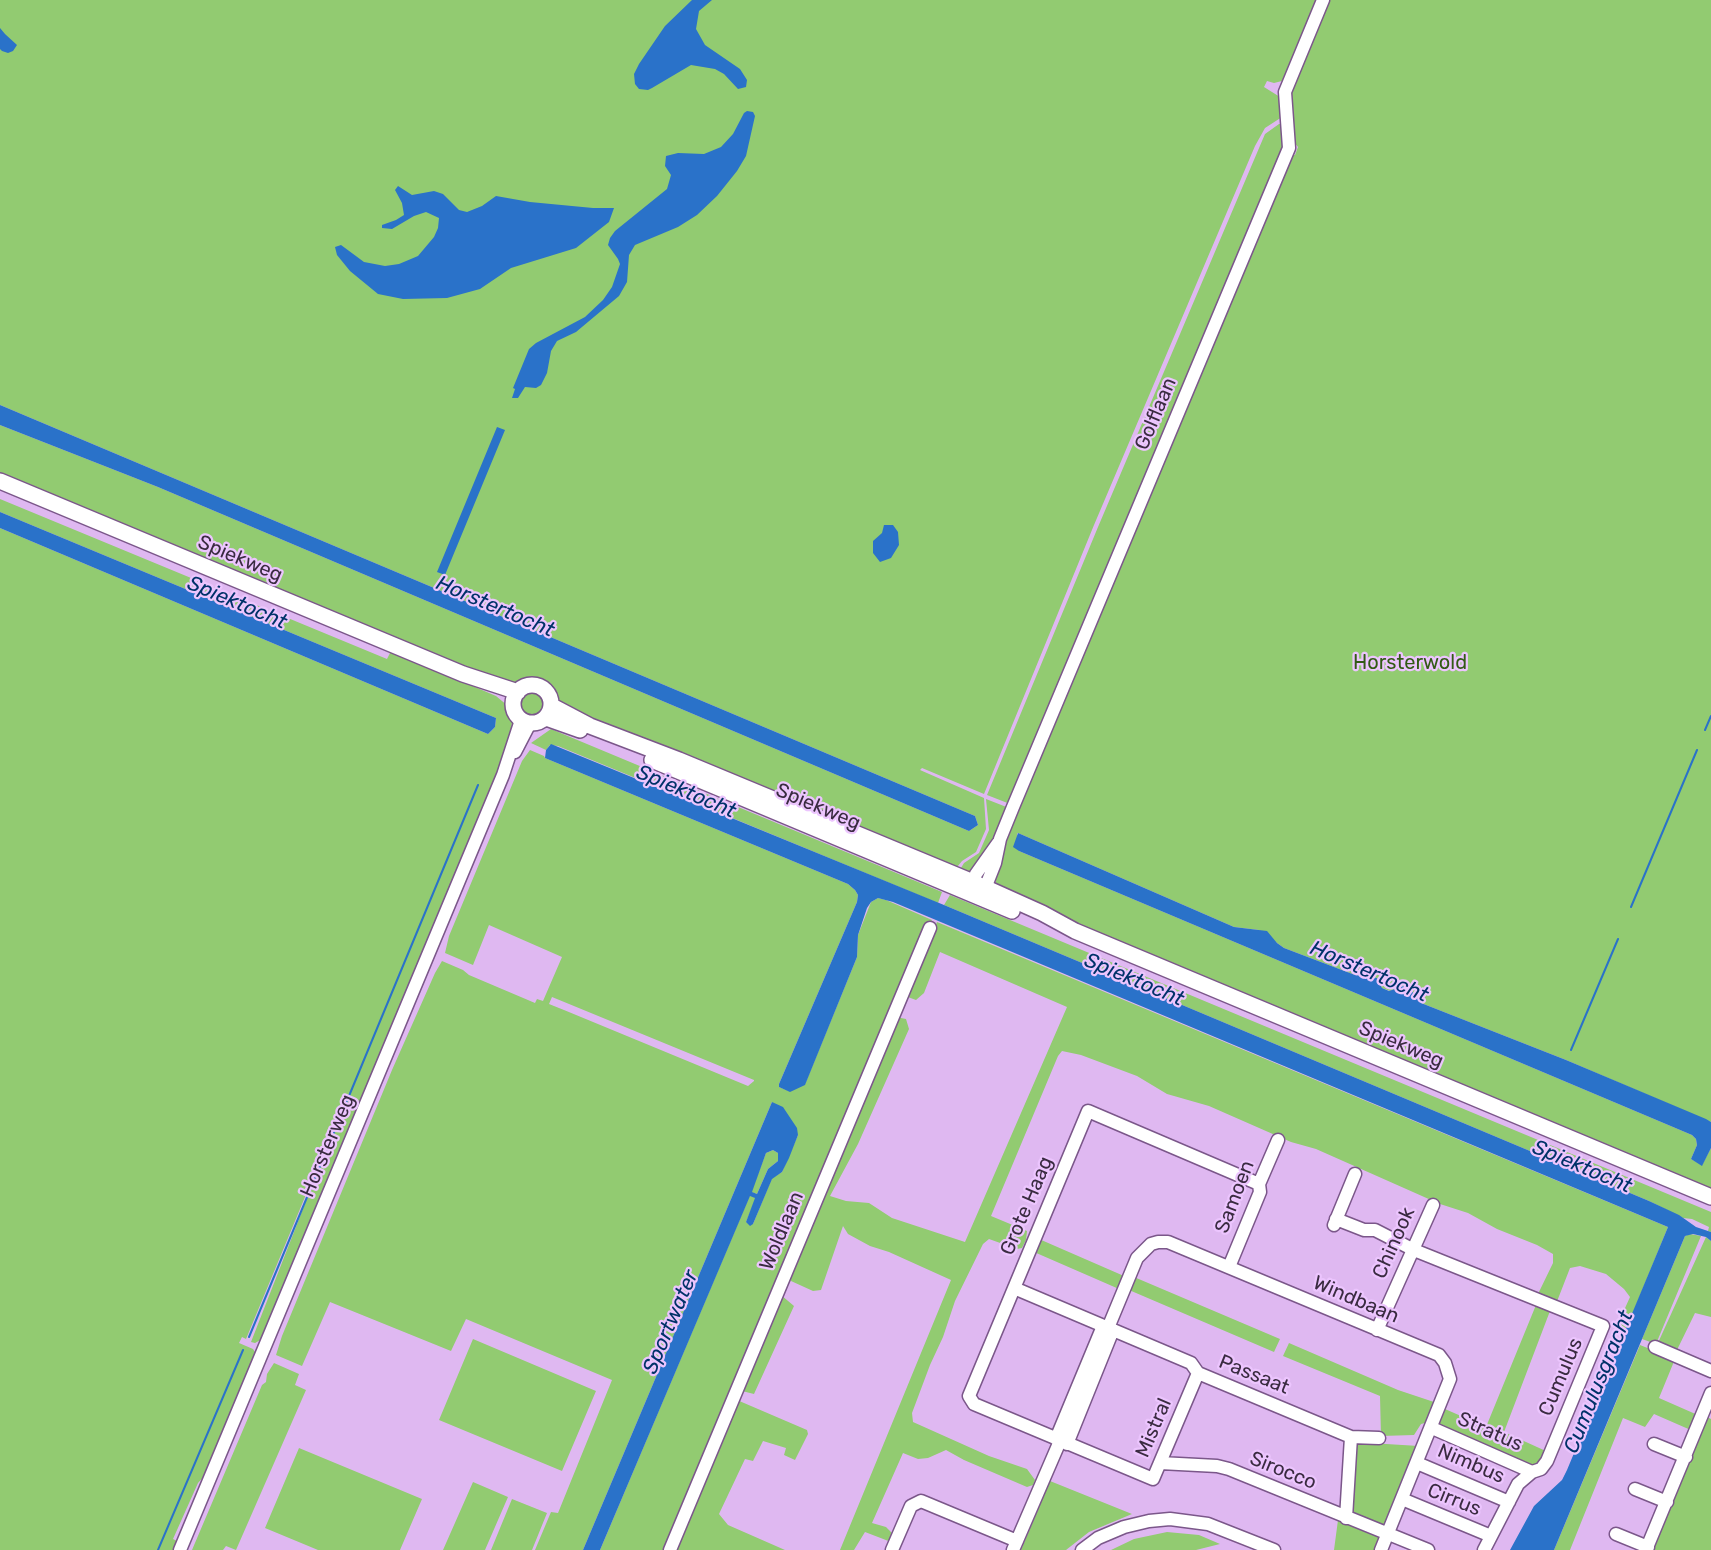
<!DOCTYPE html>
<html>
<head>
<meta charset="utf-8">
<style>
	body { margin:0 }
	canvas { display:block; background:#dfb8f1 }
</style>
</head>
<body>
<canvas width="1711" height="1550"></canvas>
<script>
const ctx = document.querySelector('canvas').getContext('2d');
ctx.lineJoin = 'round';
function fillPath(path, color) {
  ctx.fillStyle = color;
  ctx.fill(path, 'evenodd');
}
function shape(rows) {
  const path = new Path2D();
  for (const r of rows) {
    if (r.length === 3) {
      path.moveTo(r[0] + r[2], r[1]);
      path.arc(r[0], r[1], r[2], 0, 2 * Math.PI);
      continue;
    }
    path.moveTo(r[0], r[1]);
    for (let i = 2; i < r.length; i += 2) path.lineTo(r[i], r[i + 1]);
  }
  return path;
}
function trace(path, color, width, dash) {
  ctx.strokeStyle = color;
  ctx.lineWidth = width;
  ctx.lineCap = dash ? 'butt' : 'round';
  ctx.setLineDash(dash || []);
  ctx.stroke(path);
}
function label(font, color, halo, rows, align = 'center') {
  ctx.font = font + ' Rubik,sans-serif';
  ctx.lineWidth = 4.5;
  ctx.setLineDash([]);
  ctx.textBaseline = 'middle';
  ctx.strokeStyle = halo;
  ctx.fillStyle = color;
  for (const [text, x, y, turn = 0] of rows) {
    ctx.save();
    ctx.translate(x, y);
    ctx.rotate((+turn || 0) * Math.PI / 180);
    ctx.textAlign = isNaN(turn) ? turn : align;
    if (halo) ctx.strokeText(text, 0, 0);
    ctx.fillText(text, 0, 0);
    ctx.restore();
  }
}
fillPath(shape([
	[0,0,1318,0,1282,81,1274,83,1267,81,1264,87,1280,97,1282,117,1265,128,1255,146,1094,525,984,794,922,768,920,770,984,798,986,829,976,852,962,861,953,872,557,704,551,689,543,683,533,681,519,685,507,685,0,476,0,425,158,487,969,831,978,825,975,816,0,405],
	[1326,0,1711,0,1711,1122,1566,1060,1421,1003,1410,989,1403,986,1390,991,1382,988,1377,978,1355,975,1284,948,1259,930,1234,927,1018,833,1017,834,1019,851,1692,1135,1696,1139,1697,1145,1691,1159,1702,1165,1711,1148,1711,1192,1069,924,996,884,996,875,1003,844,1291,155,1295,155,1298,147,1293,141,1288,99],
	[1279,124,1282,124,1285,145,1010,804,987,795,1098,527,1265,134],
	[0,499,387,659,391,651,496,696,508,706,513,717,511,729,498,773,264,1338,255,1343,251,1342,349,1091,246,1339,242,1337,239,1343,253,1349,257,1355,207,1473,198,1483,173,1539,177,1541,175,1550,0,1550,0,528,488,734,495,727,496,718,0,512],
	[534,705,14],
	[551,729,942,892,938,903,558,746,550,745,546,750,531,743],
	[530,750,544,756,545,758,848,884,855,890,858,895,857,902,779,1084,779,1087,789,1091,805,1084,857,957,858,935,871,902,878,898,886,900,932,920,667,1550,600,1550,750,1195,756,1198,746,1222,753,1224,772,1178,782,1172,798,1135,772,1102,583,1550,535,1550,551,1512,558,1513,612,1380,466,1319,451,1351,330,1302,302,1366,276,1355,282,1336,392,1070,435,973,442,961,463,970,469,975,535,1003,537,999,543,1001,562,957,489,925,473,965,445,953,449,936,522,761],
	[552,997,754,1080,754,1081,748,1086,564,1010,549,1004],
	[986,799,1009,808,988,848,971,873,958,873,964,863,979,853,989,830],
	[950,895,1711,1212,1711,1232,1708,1231,1709,1227,1692,1219,1683,1218,1649,1201,944,905],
	[937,922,1668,1227,1625,1332,1617,1326,1630,1297,1624,1289,1606,1274,1580,1266,1570,1268,1556,1304,1538,1294,1553,1263,1553,1254,1537,1245,1497,1229,1468,1213,1440,1204,1316,1149,1291,1142,1209,1106,1167,1094,1137,1076,1081,1055,1062,1051,1058,1056,991,1216,1027,1231,1026,1240,1022,1248,1017,1249,989,1239,983,1244,955,1301,943,1337,930,1365,912,1413,913,1422,989,1456,1027,1469,1035,1480,1033,1485,1027,1487,964,1460,946,1450,928,1458,918,1459,903,1453,872,1523,886,1527,895,1536,891,1542,865,1532,854,1550,840,1550,951,1280,889,1252,870,1246,848,1234,843,1226,821,1290,813,1291,791,1281,790,1272,896,1017,906,1019,909,1029,858,1144,830,1196,846,1201,869,1203,892,1218,965,1242,1067,1007,940,952,924,993,916,1000,905,996],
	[773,1150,778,1153,778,1161,768,1169,757,1194,751,1192,766,1153],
	[1690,1234,1701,1236,1656,1344,1642,1339,1685,1236],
	[1706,1237,1711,1241,1711,1317,1695,1313,1676,1352,1657,1345],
	[1039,1239,1124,1276,1119,1289,1034,1252],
	[1134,1277,1280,1339,1274,1352,1129,1290],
	[781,1295,794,1306,754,1394,742,1391],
	[1536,1305,1550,1311,1504,1432,1548,1452,1541,1462,1531,1467,1439,1424,1445,1409,1486,1427],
	[473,1339,596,1391,562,1471,439,1420],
	[1289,1343,1398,1390,1437,1403,1429,1422,1421,1424,1414,1435,1381,1436,1380,1396,1283,1356],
	[1640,1345,1675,1359,1659,1398,1700,1416,1693,1431,1654,1414,1645,1427,1623,1418,1570,1550,1554,1550],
	[274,1363,299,1374,295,1385,306,1390,236,1550,226,1546,223,1550,192,1550,262,1385,266,1382,267,1374],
	[737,1400,807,1430,808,1434,795,1460,784,1455,786,1448,763,1441,753,1461,745,1459,719,1514,728,1525,785,1550,675,1550],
	[1707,1417,1711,1419,1711,1550,1653,1550],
	[1353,1442,1419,1446,1385,1529,1351,1515],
	[299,1448,422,1499,400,1550,318,1550,265,1528],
	[1050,1481,1132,1514,1089,1532,1066,1550,1021,1550],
	[473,1482,508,1497,485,1550,443,1550],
	[512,1499,547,1513,532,1550,491,1550],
	[1338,1520,1382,1538,1377,1550,1334,1550],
	[1167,1532,1199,1535,1220,1544,1196,1550,1111,1550,1134,1539]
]), '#92cb71');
fillPath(shape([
	[692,0,712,0,699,11,696,29,705,45,740,69,747,80,746,87,738,89,724,74,715,69,691,65,652,88,648,90,639,89,635,84,634,74,639,64,665,26],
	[0,28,5,34,17,45,13,51,8,53,2,51,0,49],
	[747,111,753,112,755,116,746,156,737,171,717,196,697,215,678,227,635,245,629,255,627,282,619,296,576,332,557,341,551,351,547,373,541,385,536,388,525,387,518,398,512,398,515,389,513,388,529,349,536,343,585,317,603,300,612,287,620,264,618,259,608,245,610,238,615,231,667,189,671,175,665,166,666,156,678,153,704,154,721,147,733,134,744,113],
	[398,186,412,195,434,191,443,194,459,210,467,212,482,206,496,196,530,202,593,208,614,208,609,222,576,248,511,268,480,289,447,298,403,299,378,294,350,271,337,255,335,247,341,245,364,262,385,266,399,264,418,256,434,237,438,228,439,218,426,212,414,216,392,229,382,228,382,225,396,220,404,215,402,203,395,190],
	[0,405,975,816,978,825,969,831,158,487,0,425],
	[497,427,505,430,445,575,437,572],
	[0,512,496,718,495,727,488,734,0,528],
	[884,525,893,525,898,532,899,545,891,558,880,562,873,553,873,541,882,533],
	[551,744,944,905,1649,1201,1679,1215,1696,1227,1711,1232,1711,1247,1711,1241,1706,1237,1693,1234,1685,1236,1554,1550,1510,1550,1534,1506,1562,1480,1567,1470,1668,1227,893,902,878,898,871,902,867,908,858,935,857,957,805,1085,790,1092,779,1087,779,1084,857,902,858,895,855,890,848,884,545,758,546,750],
	[1018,833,1234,927,1267,931,1277,943,1284,948,1355,975,1377,978,1382,988,1389,991,1407,985,1421,1003,1566,1060,1706,1119,1711,1122,1711,1148,1702,1166,1691,1159,1697,1145,1696,1139,1692,1135,1019,851,1013,847],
	[772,1102,783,1107,797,1128,798,1135,789,1158,782,1172,772,1179,753,1224,750,1226,746,1222,755,1198,750,1196,600,1550,583,1550],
	[773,1150,778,1153,778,1161,768,1169,757,1194,752,1192,766,1153]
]), '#2a72c9');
trace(shape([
	[1705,730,1711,716],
	[1631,907,1697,750],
	[1571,1050,1618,939],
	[249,1337,478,785],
	[158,1550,243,1350]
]), '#2a72c9', 2);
const minor = shape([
	[515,752,530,723],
	[970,889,976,874,998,843],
	[982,896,995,863,1000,839,1013,807,1289,148,1285,92,1323,0],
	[1336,1219,1364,1230,1375,1230,1414,1250,1603,1326,1547,1461,1541,1469,1532,1472,1518,1484,1484,1550],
	[1334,1225,1355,1174],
	[1229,1267,1260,1192,1259,1184,1278,1140],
	[1014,1288,1191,1363,1198,1373,1351,1437,1379,1438],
	[1108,1328,1137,1258,1151,1244,1158,1242,1168,1242,1439,1355,1445,1363,1450,1379,1381,1550],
	[1377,1330,1433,1205],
	[1655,1347,1711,1371],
	[1198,1373,1153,1479,974,1404,969,1396,1088,1111,1259,1184],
	[1432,1428,1532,1472],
	[1056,1439,1103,1326],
	[1067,1444,1113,1330],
	[1654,1444,1686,1457],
	[1160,1463,1217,1466,1229,1469,1428,1550],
	[1417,1463,1509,1502],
	[1635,1489,1667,1502],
	[1402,1499,1491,1536],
	[1346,1518,1351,1437],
	[1616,1534,1648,1547],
	[180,1550,503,775,521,720],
	[670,1550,930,928],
	[892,1550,911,1506,921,1501,1017,1541],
	[1013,1550,1060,1441],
	[1082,1550,1098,1538,1124,1527,1149,1521,1170,1519,1208,1524,1274,1550],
	[1646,1550,1711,1393]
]);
const major = shape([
	[0,481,463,674,518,692],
	[532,704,19],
	[552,706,590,726,679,760,973,882,1042,913,1075,931,1711,1197],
	[546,718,580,730],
	[652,760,1012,911]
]);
trace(minor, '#7b578a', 15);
trace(major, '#7b578a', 18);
trace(minor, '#fff', 12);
trace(major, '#fff', 15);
label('20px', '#3a2b41', '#ecc5fe', [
	["Golflaan",1156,414,-67],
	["Spiekweg",240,559,23],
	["Spiekweg",818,807,23],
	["Spiekweg",1401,1045,23],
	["Horsterweg",328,1146,-67],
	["Samoen",1235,1197,-69],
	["Grote Haag",1027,1206,-67],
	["Woldlaan",782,1231,-67],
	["Chinook",1394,1243,-66],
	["Windbaan",1356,1300,23],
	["Passaat",1254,1375,22],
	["Cumulus",1561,1377,-67],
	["Mistral",1154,1428,-67],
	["Stratus",1490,1432,24],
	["Nimbus",1471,1464,23],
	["Sirocco",1283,1471,22],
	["Cirrus",1454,1500,22]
]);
label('20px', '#325b15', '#ecc5fe', [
	["Horsterwold",1410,663]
]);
label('italic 21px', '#003269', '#ecc5fe', [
	["Spiektocht",237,603,23],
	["Horstertocht",495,607,23],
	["Spiektocht",686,792,23],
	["Horstertocht",1369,972,23],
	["Spiektocht",1134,980,23],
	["Spiektocht",1582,1167,23],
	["Sportwater",671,1322,-67],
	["Cumulusgracht",1599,1382,-68]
]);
</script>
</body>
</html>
